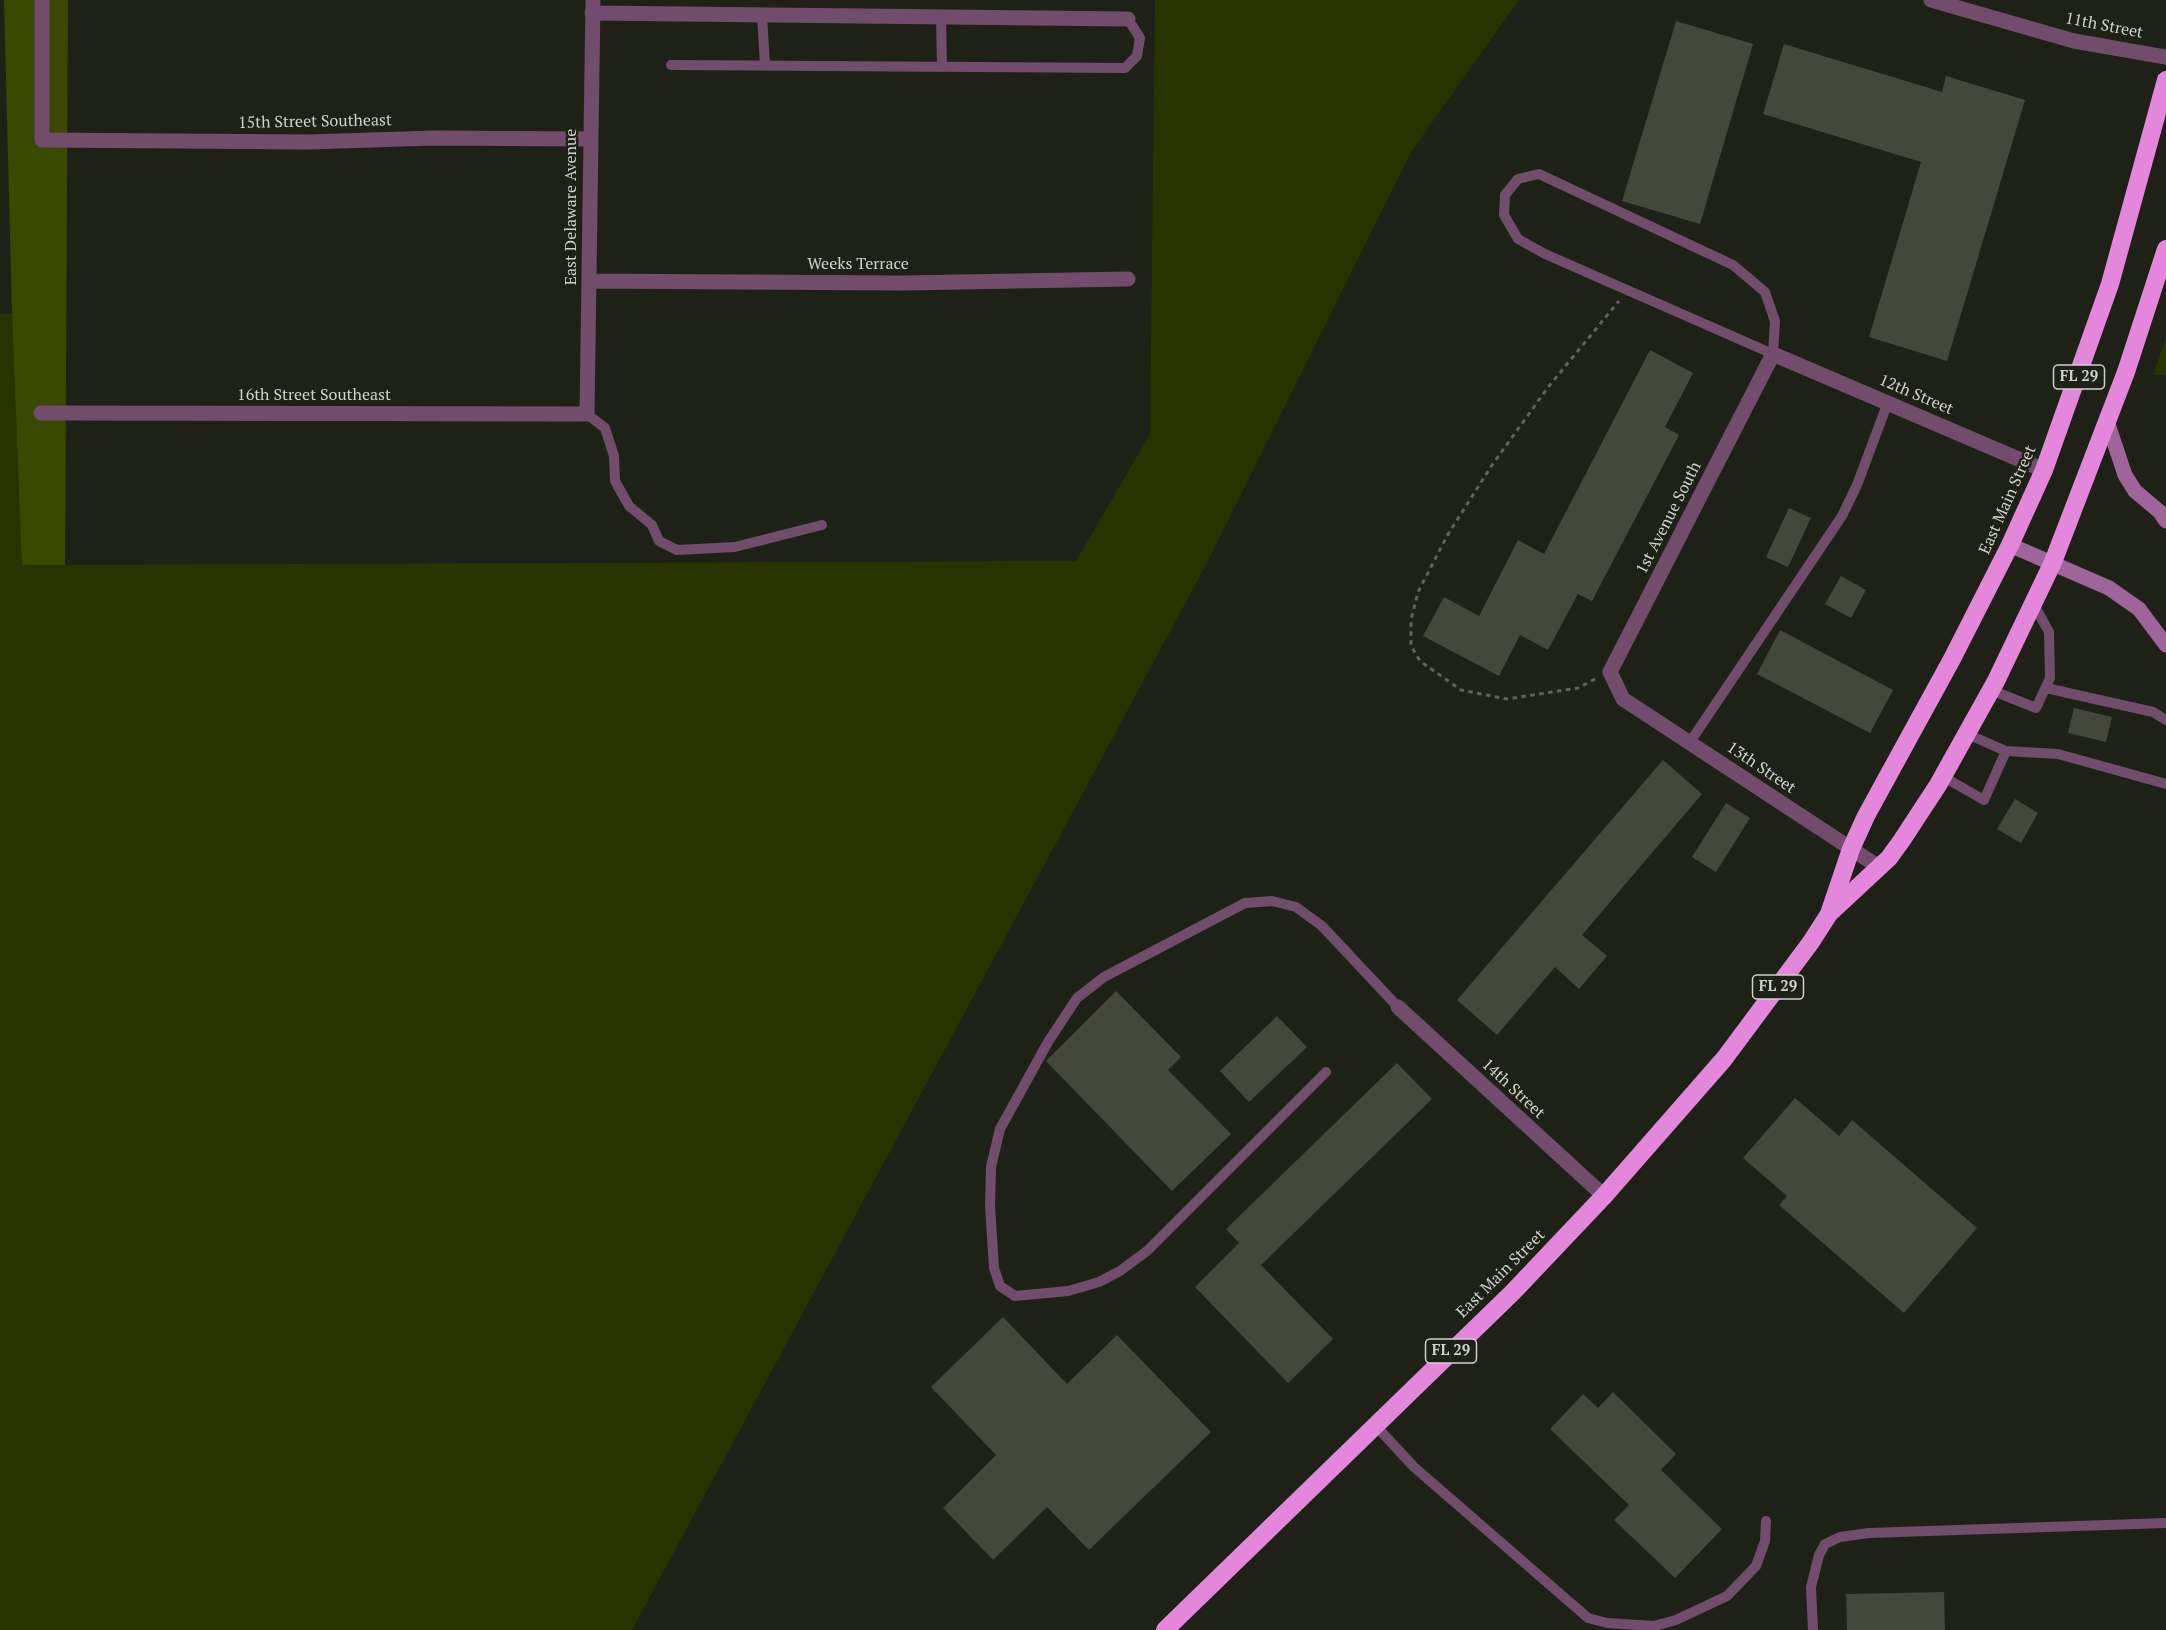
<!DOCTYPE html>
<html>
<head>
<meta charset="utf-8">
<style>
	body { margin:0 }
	canvas { display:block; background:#1d2116 }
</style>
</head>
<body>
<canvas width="2166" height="1630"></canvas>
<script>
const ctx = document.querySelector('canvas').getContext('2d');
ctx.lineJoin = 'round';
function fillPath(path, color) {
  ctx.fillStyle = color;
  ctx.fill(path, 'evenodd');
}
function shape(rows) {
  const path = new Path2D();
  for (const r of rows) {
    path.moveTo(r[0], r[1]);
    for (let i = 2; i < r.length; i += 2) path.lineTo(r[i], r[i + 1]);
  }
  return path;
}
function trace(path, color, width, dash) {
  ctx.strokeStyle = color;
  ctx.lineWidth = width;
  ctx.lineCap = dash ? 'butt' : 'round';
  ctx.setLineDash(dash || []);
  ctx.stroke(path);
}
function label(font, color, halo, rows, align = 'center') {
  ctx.font = font + ' "PT Serif",serif';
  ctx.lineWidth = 5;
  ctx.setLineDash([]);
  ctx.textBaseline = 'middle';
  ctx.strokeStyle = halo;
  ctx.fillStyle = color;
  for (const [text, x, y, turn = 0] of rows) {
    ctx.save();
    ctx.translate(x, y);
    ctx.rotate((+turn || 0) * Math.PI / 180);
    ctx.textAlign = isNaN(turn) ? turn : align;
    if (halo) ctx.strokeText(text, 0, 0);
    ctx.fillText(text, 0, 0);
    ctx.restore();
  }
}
fillPath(shape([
	[1155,0,1519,0,1411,152,1208,561,632,1630,0,1630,0,314,12,313,23,565,1076,561,1150,434],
	[2166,337,2166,375,2153,375]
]), '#273400');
fillPath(shape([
	[4,0,68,0,65,565,22,565,12,313]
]), '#394a00');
fillPath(shape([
	[1676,21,1753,44,1700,224,1622,201],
	[1784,44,1942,92,1946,76,2025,100,1947,361,1869,337,1921,162,1763,114],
	[1650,350,1693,373,1665,427,1679,435,1592,601,1578,594,1548,650,1520,635,1499,676,1423,636,1444,597,1479,616,1518,540,1544,554],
	[1789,508,1811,518,1788,567,1766,557],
	[1841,576,1866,590,1851,618,1825,604],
	[1780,630,1893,690,1870,733,1757,674],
	[2074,708,2112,717,2106,742,2068,733],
	[1663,760,1702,794,1582,935,1607,956,1579,989,1555,967,1497,1035,1457,1000],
	[2015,799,2038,813,2021,843,1997,829],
	[1726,803,1750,818,1716,872,1692,857],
	[1116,991,1181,1057,1168,1070,1231,1134,1172,1191,1046,1061],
	[1277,1016,1307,1047,1249,1102,1220,1071],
	[1397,1063,1432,1099,1261,1265,1333,1339,1288,1383,1195,1287,1239,1243,1226,1229],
	[1795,1098,1839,1136,1852,1120,1977,1228,1904,1313,1779,1205,1787,1196,1743,1158],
	[1003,1317,1067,1384,1117,1335,1211,1432,1089,1550,1047,1507,993,1560,943,1508,996,1455,931,1387],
	[1613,1392,1676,1454,1661,1470,1722,1529,1675,1578,1614,1520,1629,1505,1550,1429,1583,1394,1598,1408],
	[1944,1592,1945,1630,1847,1630,1846,1594]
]), '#43483b');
trace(shape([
	[1595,679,1578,688,1507,699,1461,690,1420,661,1411,646,1411,620,1418,592,1447,536,1492,465,1549,386,1619,301]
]), '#60635a', 3, [4.5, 4.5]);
trace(shape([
	[762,15,765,65],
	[941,17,942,67],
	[671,65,1125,68,1137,56,1140,38,1128,19],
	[1539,174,1733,265,1765,292,1775,321,1773,354,1545,254,1518,239,1504,215,1505,195,1518,179,1539,174],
	[587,414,605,428,614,456,615,481,629,506,652,525,659,541,677,550,735,547,822,525],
	[2046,688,2153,712,2166,720],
	[1991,690,2036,708,2050,678,2049,632,2033,603],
	[1690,742,1842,516,1857,485,1888,402],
	[2006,751,2058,754,2166,784],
	[1942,776,1984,800,2006,751,1967,734],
	[1326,1072,1147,1251,1120,1271,1099,1282,1068,1291,1015,1296,1000,1286,994,1268,990,1206,991,1167,1000,1129,1048,1042,1077,998,1104,977,1245,903,1272,901,1296,907,1322,926,1398,1007],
	[1375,1425,1414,1467,1588,1618,1607,1623,1654,1626,1676,1620,1727,1596,1756,1566,1765,1541,1766,1521],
	[1813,1630,1811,1587,1819,1555,1825,1544,1840,1537,1869,1533,2166,1523]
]), '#714c6d', 10);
trace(shape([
	[42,0,42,140,309,142,433,138,589,139],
	[1931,0,2074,41,2166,57],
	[592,13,1128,19],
	[589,281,903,283,1128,279],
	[41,413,587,414,593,0],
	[1879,867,1623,699,1610,672,1773,354,2044,470],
	[1398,1007,1604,1196]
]), '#714c6d', 15);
trace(shape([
	[2107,421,2125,475,2135,491,2160,512,2166,521],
	[2010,545,2109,588,2139,609,2166,645]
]), '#9f649a', 15);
trace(shape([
	[1831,912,1889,858,1902,840,1938,785,1996,681,2053,562,2126,372,2166,249],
	[1165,1630,1513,1292,1604,1196,1724,1059,1811,942,1829,914,1851,849,1866,816,1952,659,2010,545,2044,470,2110,284,2166,80]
]), '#e487dc', 18);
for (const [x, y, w] of [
	[2079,377,51],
	[1778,987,51],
	[1451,1351,51]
]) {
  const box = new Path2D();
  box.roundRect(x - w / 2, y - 12, w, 24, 4.5);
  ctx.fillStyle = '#1d2116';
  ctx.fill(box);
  trace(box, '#cfd2cb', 1.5);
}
label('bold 15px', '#cfd2cb', null, [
	["FL 29",2079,377],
	["FL 29",1778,987],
	["FL 29",1451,1351]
]);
label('16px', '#cfd2cb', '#1d2116', [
	["11th Street",2104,26,11],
	["15th Street Southeast",315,122,-1],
	["East Delaware Avenue",571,207,-90],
	["Weeks Terrace",858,264],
	["16th Street Southeast",314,395],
	["12th Street",1916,395,23],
	["East Main Street",2008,500,-66],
	["1st Avenue South",1669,518,-63],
	["13th Street",1761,768,34],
	["14th Street",1513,1089,43],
	["East Main Street",1501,1274,-45]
]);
</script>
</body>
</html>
